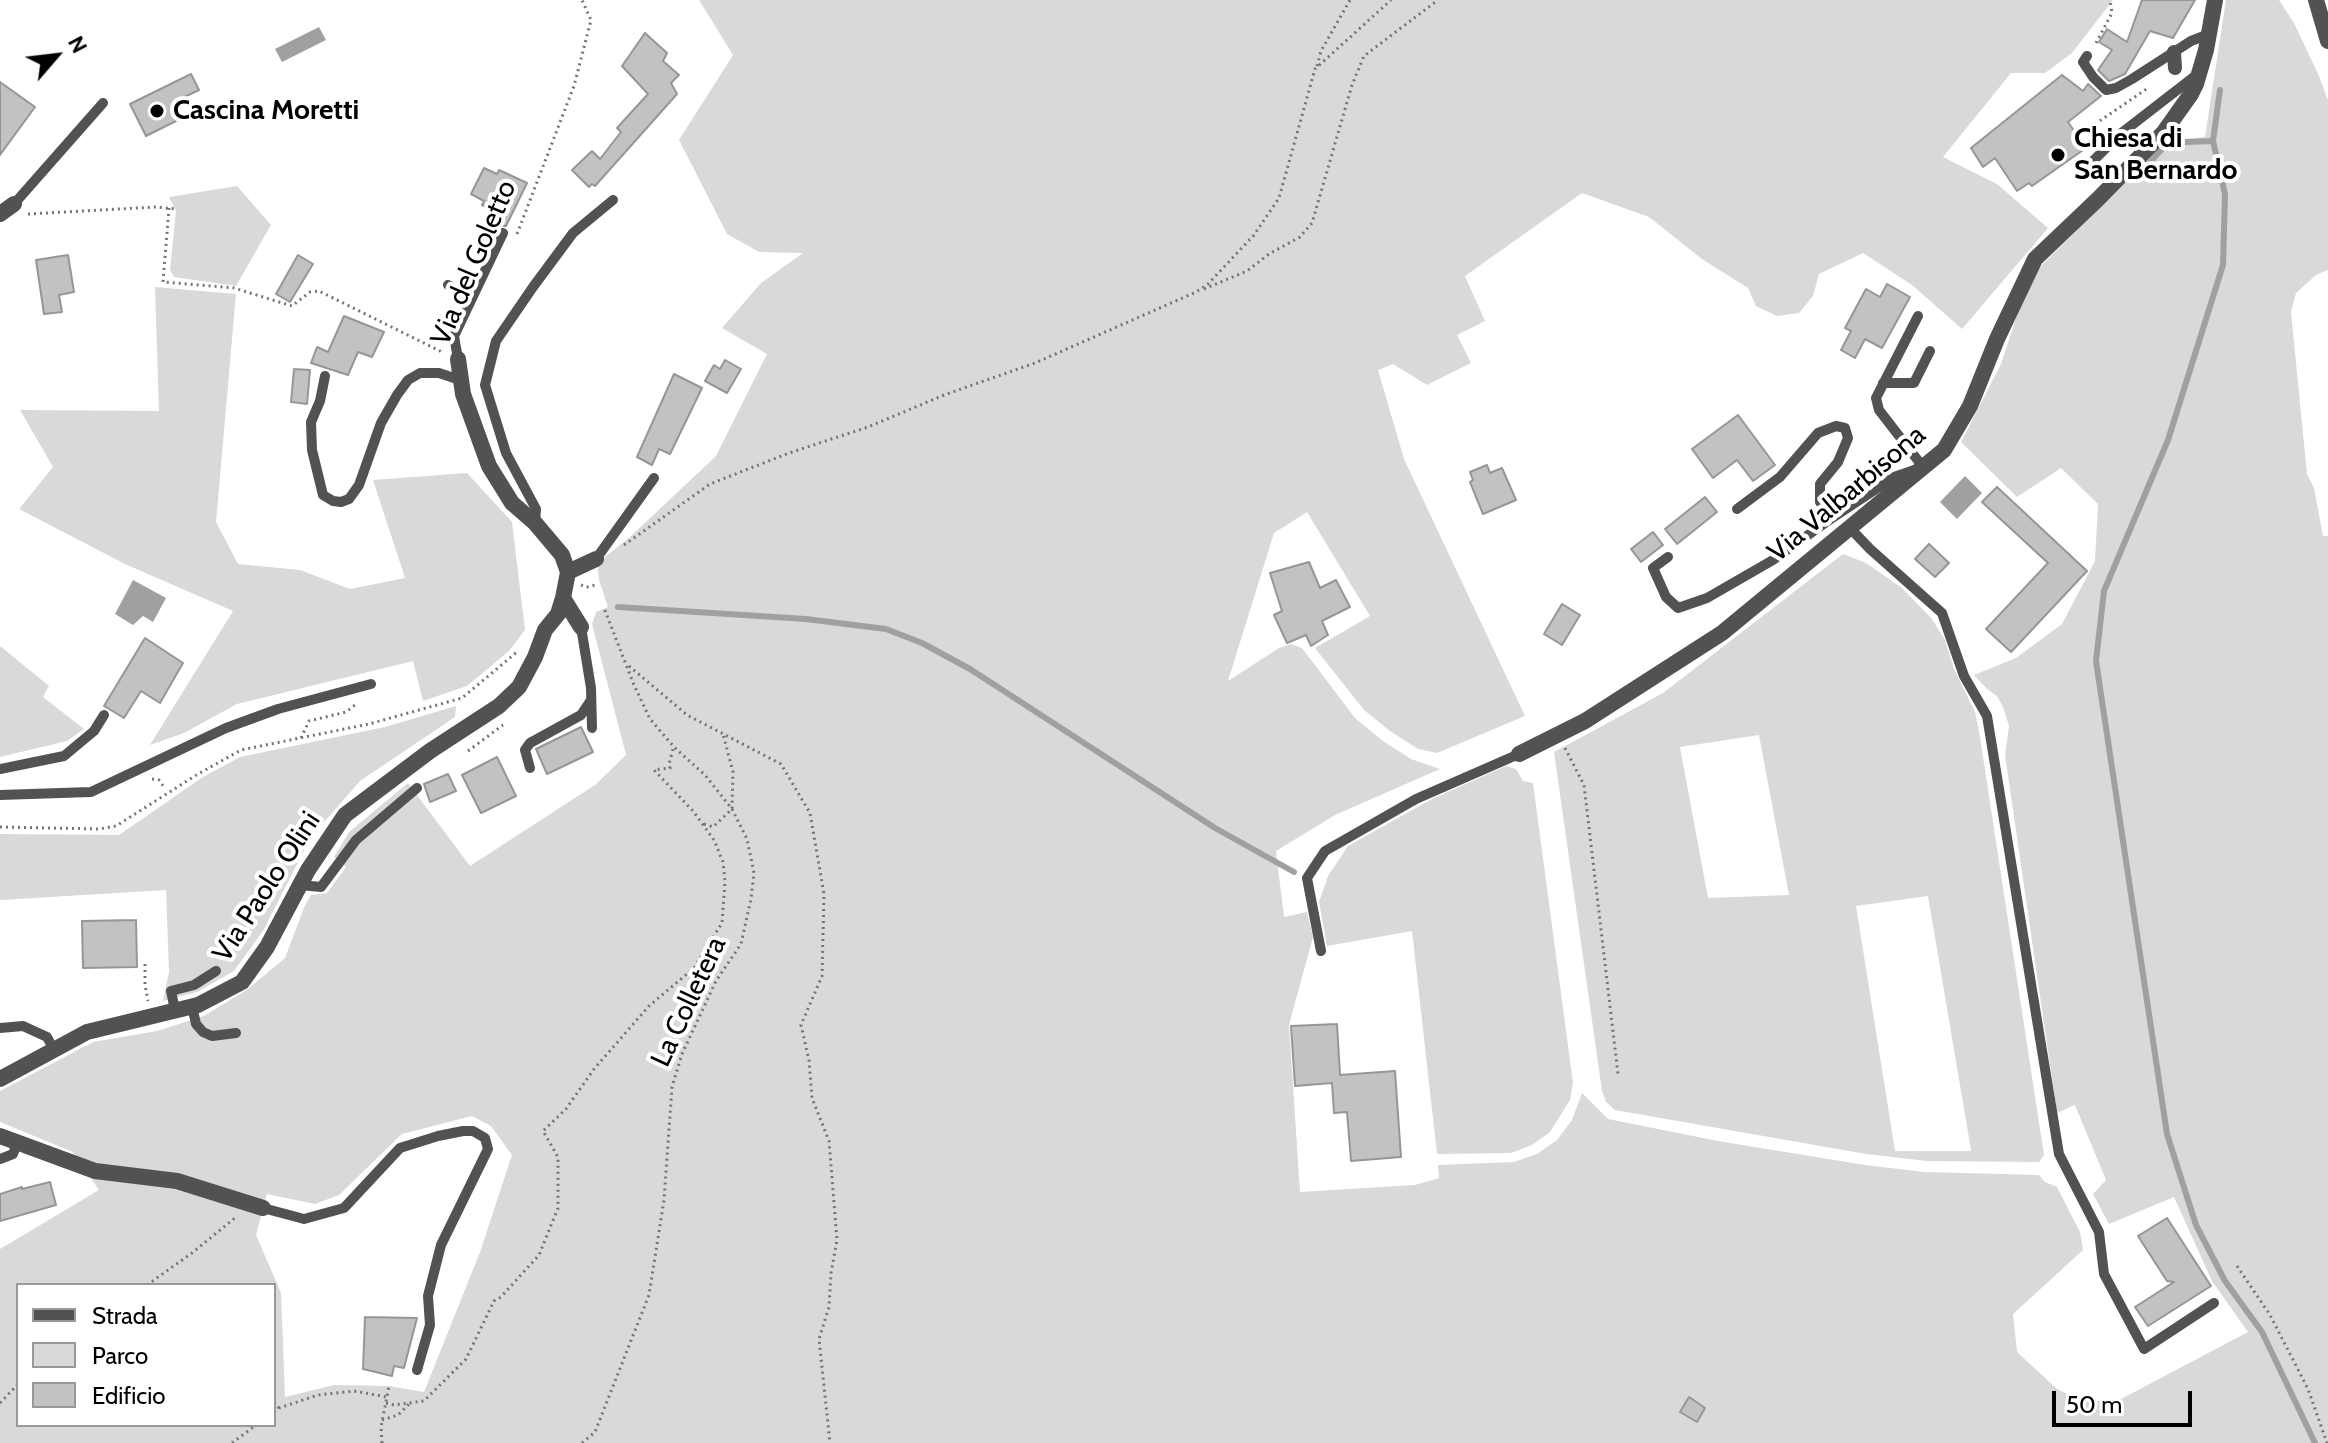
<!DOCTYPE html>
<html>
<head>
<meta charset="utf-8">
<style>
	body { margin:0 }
	#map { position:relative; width:2328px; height:1443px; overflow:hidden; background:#fff; font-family:Cabin,sans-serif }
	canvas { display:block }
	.legend { position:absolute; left:16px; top:1283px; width:260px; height:144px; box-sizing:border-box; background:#fff; border:2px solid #999; margin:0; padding:10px 14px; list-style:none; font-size:24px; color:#000 }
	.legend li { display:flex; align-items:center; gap:16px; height:40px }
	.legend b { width:40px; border:2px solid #999 }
	.north { position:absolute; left:16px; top:16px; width:80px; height:80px; -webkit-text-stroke:6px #fff; paint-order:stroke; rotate:62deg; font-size:22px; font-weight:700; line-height:32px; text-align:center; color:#000 }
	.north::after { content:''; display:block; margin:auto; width:28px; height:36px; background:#000; clip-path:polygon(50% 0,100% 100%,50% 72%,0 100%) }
	.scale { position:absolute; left:2052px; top:1391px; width:140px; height:36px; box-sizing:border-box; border:4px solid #000; border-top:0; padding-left:10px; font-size:24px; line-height:28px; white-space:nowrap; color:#000; -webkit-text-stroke:6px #fff; paint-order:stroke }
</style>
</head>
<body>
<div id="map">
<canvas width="2328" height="1443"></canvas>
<ul class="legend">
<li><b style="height:10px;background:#525252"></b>Strada</li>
<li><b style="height:22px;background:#d9d9d9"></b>Parco</li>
<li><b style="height:22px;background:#c2c2c2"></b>Edificio</li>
</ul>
<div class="north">N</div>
<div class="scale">50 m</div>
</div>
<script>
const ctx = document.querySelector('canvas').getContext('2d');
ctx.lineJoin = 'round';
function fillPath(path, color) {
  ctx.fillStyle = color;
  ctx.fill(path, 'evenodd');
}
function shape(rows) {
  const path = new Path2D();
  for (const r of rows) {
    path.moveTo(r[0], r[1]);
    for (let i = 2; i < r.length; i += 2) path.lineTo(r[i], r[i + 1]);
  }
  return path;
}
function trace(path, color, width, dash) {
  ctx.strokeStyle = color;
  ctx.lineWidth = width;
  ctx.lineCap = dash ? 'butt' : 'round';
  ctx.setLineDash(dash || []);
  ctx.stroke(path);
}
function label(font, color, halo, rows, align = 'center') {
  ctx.font = font + ' Cabin,sans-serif';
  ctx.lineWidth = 8;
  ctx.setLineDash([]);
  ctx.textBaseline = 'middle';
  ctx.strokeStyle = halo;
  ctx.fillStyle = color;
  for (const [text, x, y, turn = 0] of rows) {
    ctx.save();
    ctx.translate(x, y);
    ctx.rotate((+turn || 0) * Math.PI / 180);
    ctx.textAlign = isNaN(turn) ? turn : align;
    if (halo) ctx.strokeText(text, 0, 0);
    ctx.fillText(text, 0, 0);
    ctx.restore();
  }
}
fillPath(shape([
	[699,0,2113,0,2072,53,2045,73,2011,73,1943,157,1997,184,2048,228,1962,329,1912,285,1863,253,1819,274,1813,296,1799,313,1777,316,1756,306,1748,288,1702,259,1649,217,1582,193,1465,276,1485,321,1457,335,1471,363,1427,385,1393,364,1378,370,1404,459,1525,716,1437,753,1418,749,1390,731,1364,710,1315,648,1370,616,1307,512,1274,533,1228,681,1279,648,1291,644,1302,648,1355,718,1383,741,1411,759,1440,769,1335,815,1276,851,1284,917,1307,912,1313,937,1289,1025,1300,1192,1415,1185,1439,1178,1438,1165,1514,1162,1537,1154,1557,1140,1572,1120,1582,1093,1608,1119,1718,1141,1865,1165,1924,1172,2039,1175,2045,1182,2057,1187,2080,1232,2083,1250,2013,1314,2017,1352,2057,1389,2085,1402,2121,1399,2248,1332,2212,1281,2174,1197,2109,1224,2093,1194,2106,1180,2075,1105,2057,1113,2005,755,2009,726,2003,707,1997,696,1987,689,1974,675,2016,658,2062,624,2095,561,2098,504,2061,468,2017,497,1961,442,2001,364,2026,288,2041,266,2167,141,2205,137,2226,0,2279,0,2294,23,2319,76,2328,100,2328,270,2316,275,2296,293,2291,312,2307,474,2314,488,2323,536,2328,536,2328,1443,0,1443,0,1249,99,1190,73,1152,0,1122,0,1091,93,1042,157,1031,204,1016,248,989,285,958,305,905,311,895,327,893,346,867,334,857,349,832,408,783,470,866,595,785,626,755,592,624,596,612,608,607,599,580,598,570,600,561,630,537,716,456,767,354,722,328,761,283,803,253,759,252,727,234,679,140,733,55],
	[472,1116,491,1126,512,1155,480,1252,424,1392,389,1386,334,1385,285,1397,281,1293,256,1235,267,1194,315,1204,339,1195,402,1134],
	[18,1285,274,1285,274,1425,18,1425],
	[237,186,271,225,236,286,174,277,170,270,176,211,169,197],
	[155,287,236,294,216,522,238,564,300,570,350,589,405,578,373,480,467,473,512,522,525,630,509,651,467,686,423,701,413,661,237,704,184,733,150,745,233,611,125,564,19,509,53,467,20,410,159,411],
	[1843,554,1866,563,1902,588,1932,619,1945,640,1954,669,1975,712,1979,731,2044,1155,2039,1162,1927,1161,1866,1154,1615,1110,1606,1102,1602,1091,1554,752,1663,693],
	[1759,735,1789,895,1708,898,1680,747],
	[1928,896,1971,1150,1971,1151,1895,1151,1856,906],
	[0,646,49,686,43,697,84,729,67,741,0,757],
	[456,706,455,717,360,781,311,837,263,931,234,971,197,992,163,1001,169,972,166,890,0,900,0,834,119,835,203,777,240,757,385,727],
	[1506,766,1516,769,1523,781,1533,783,1573,1083,1570,1100,1550,1132,1532,1145,1511,1153,1437,1154,1412,931,1327,946,1319,902,1328,876,1348,846,1430,800]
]), '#d9d9d9');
fillPath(shape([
	[319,27,326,40,282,62,275,49],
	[1965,476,1982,493,1957,519,1940,502],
	[133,580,166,598,153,622,143,616,133,625,115,614]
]), '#a0a0a0');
trace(shape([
	[2220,90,2213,141,2225,194,2223,265,2168,440,2104,591,2096,661,2167,1134,2196,1225,2225,1281,2262,1332,2315,1443],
	[2139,174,2164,147,2186,142,2213,141],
	[618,607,806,619,886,629,922,643,970,669,1215,828,1294,872]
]), '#a0a0a0', 6);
const building = shape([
	[2142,0,2195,0,2173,38,2150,31,2125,74,2109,81,2098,70,2112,50,2099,42,2107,29,2127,42,2142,0],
	[645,33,667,53,663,61,679,75,671,83,677,94,595,186,592,184,589,187,572,170,592,151,600,159,621,132,617,128,648,94,622,66,645,33],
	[191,74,199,90,176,101,184,117,146,136,130,104,191,74],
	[2062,75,2083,91,2088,84,2101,96,2068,122,2086,148,2032,186,2029,183,2017,191,1995,158,1983,167,1971,148,2062,75],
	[0,82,35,107,0,155,0,82],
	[484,168,497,174,499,170,527,183,506,226,499,226,484,219,490,209,482,205,484,201,471,194,484,168],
	[68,255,74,292,59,295,62,312,44,314,36,260,68,255],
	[298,255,313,264,290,302,276,294,298,255],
	[1887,284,1910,297,1882,348,1865,339,1855,358,1841,350,1851,331,1845,328,1866,289,1880,297,1887,284],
	[344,316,384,332,372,357,358,352,348,375,311,363,317,347,328,352,344,316],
	[725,360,741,369,727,393,705,381,714,365,720,369,725,360],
	[294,369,310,370,307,404,291,402,294,369],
	[674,374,702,388,670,454,659,449,652,465,637,457,674,374],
	[1738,415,1775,465,1753,481,1737,460,1713,478,1692,449,1738,415],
	[1487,465,1490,473,1502,468,1516,500,1483,514,1470,482,1473,480,1470,472,1487,465],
	[1997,487,2087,571,2011,652,1986,629,2048,563,1982,502,1997,487],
	[1705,497,1717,512,1677,544,1665,529,1705,497],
	[1653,532,1663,545,1641,562,1631,549,1653,532],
	[1929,544,1949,563,1935,577,1915,559,1929,544],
	[1309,562,1320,588,1336,580,1350,607,1322,621,1328,635,1311,646,1306,635,1287,643,1274,615,1282,611,1270,573,1309,562],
	[1562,604,1580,615,1562,645,1544,634,1562,604],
	[145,638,183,663,160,703,141,691,124,718,104,706,145,638],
	[581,727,593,752,547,774,536,749,581,727],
	[497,757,516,796,481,813,462,775,497,757],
	[448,774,456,791,430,802,424,784,448,774],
	[136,920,137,967,83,968,82,921,136,920],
	[1337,1024,1340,1075,1395,1071,1401,1157,1351,1161,1347,1112,1334,1113,1332,1083,1295,1086,1291,1026,1337,1024],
	[50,1182,56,1205,0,1221,0,1194,22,1187,22,1189,50,1182],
	[2167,1218,2211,1286,2148,1326,2135,1307,2174,1282,2167,1281,2138,1236,2167,1218],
	[365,1317,417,1318,404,1368,394,1366,392,1376,363,1369,365,1317],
	[1689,1397,1705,1408,1697,1422,1680,1412,1689,1397]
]);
fillPath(building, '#c2c2c2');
trace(building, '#969696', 2);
trace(shape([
	[2096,43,2112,13,2110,0],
	[1317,66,1321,51,1350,0],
	[2085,131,2148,88],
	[169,208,163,282,234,288,292,306,310,292,319,291,442,352],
	[28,214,156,207,176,209],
	[517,234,574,86,591,20,582,0],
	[1204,289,1247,271,1269,254,1300,237,1312,223,1352,85,1364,56,1438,0],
	[624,545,710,484,789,453,868,427,944,395,1035,363,1196,292,1208,284,1254,235,1279,198,1315,69,1391,0],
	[581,585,587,587,596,585],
	[629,666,687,715,781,764,810,813,824,894,822,976,801,1025,809,1060,812,1098,829,1141,837,1240,831,1273,829,1307,819,1339,830,1443],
	[301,738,309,721,346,712,355,705],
	[1565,748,1584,785,1618,1074],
	[468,751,503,725],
	[152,779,159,780,164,787],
	[704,824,713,827,732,809,733,772,723,734],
	[0,827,99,829,116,826,198,774,241,750,369,724,462,698,517,652],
	[145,964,145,985,148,1001],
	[2237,1266,2270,1315,2308,1389,2327,1443],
	[147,1285,192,1253,236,1217],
	[274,1402,279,1408],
	[0,1403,18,1384],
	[386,1403,394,1405,424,1401,466,1359,494,1301,501,1297,539,1255,558,1208,558,1157,543,1131,566,1109,594,1069,649,1006,694,968,722,923,725,881,723,862,714,840,693,811,654,770,670,768,669,764,673,749],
	[274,1412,279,1408,318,1395,354,1391,387,1397],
	[382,1420,398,1415,409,1404],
	[232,1443,256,1425],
	[382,1443,381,1427,389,1386],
	[582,1443,595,1432,649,1295,664,1200,672,1087,682,1054,716,981,741,944,751,899,754,873,747,839,732,809,705,775,674,747,650,719,634,685,604,608]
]), '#747474', 3, [2, 4]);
trace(shape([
	[2087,56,2083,62,2093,77,2106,90,2116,88,2132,79,2191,41,2209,34],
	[2085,169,2119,135,2199,73],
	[14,204,103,103],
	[448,285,470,299],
	[458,359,454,336,503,233],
	[325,376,320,401,311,422,312,450,323,495,333,501,341,502,349,499,359,485,381,423,397,395,408,380,420,373,439,373,460,380],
	[1883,383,1914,383,1930,351],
	[1737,509,1780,477,1818,433,1836,426,1845,428,1848,438,1838,462,1820,484,1820,502,1832,518,1894,477,1923,467,1879,410,1876,398,1918,316],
	[535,523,536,509,506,453,485,385,496,341,533,287,573,233,613,200],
	[1849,527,1870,549,1942,613,1964,676,1987,716,2059,1154,2099,1232,2104,1274,2144,1349,2214,1303],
	[1668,557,1653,568,1666,597,1678,608,1707,598,1773,560,1832,518],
	[596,559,654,478],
	[581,627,591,688,592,728],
	[530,768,525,750,530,743,581,715,591,700],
	[0,769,64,756,94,731,104,715],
	[0,795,91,792,226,728,278,709,371,684],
	[300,885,321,887,356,840,417,788],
	[1321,951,1307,878,1325,851,1416,799,1519,754],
	[192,1006,196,1024,203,1032,212,1036,236,1033],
	[175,1010,171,991,194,985,216,971],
	[0,1028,23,1026,47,1037,54,1050],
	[0,1159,13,1154,17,1143],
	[263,1208,304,1219,344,1208,400,1148,438,1136,463,1131,473,1131,485,1138,488,1149,441,1245,428,1296,430,1325,417,1370]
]), '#525252', 10);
trace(shape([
	[2174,52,2175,68]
]), '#525252', 14);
trace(shape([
	[2316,0,2328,41],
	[0,214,14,204],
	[568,572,596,559],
	[563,598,581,627],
	[1519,754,1585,721,1722,633,1944,450,1970,406,1997,339,2035,259,2098,199,2164,132,2191,94,2196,84,2206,50,2215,0],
	[0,1079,87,1032,198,1005,242,982,267,947,308,870,345,815,430,751,499,706,519,687,535,657,545,630,558,614,563,598,568,572,562,555,535,523,512,503,489,466,463,394,458,359],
	[0,1136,95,1171,177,1181,263,1208]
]), '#525252', 16);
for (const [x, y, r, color] of [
	[157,111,8,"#000"],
	[2058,155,8,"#000"]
]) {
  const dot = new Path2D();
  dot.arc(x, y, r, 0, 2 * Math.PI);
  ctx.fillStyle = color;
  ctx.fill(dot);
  trace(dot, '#fff', 3);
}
label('bold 28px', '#000', '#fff', [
	["Cascina Moretti",173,111],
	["Chiesa di",2074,139],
	["San Bernardo",2074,171]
], 'left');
label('28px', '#000', '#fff', [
	["Via del Goletto",474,263,-67],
	["Via Valbarbisona",1847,494,-40],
	["Via Paolo Olini",267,887,-57],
	["La Colletera",689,1002,-65]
]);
</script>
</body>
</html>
